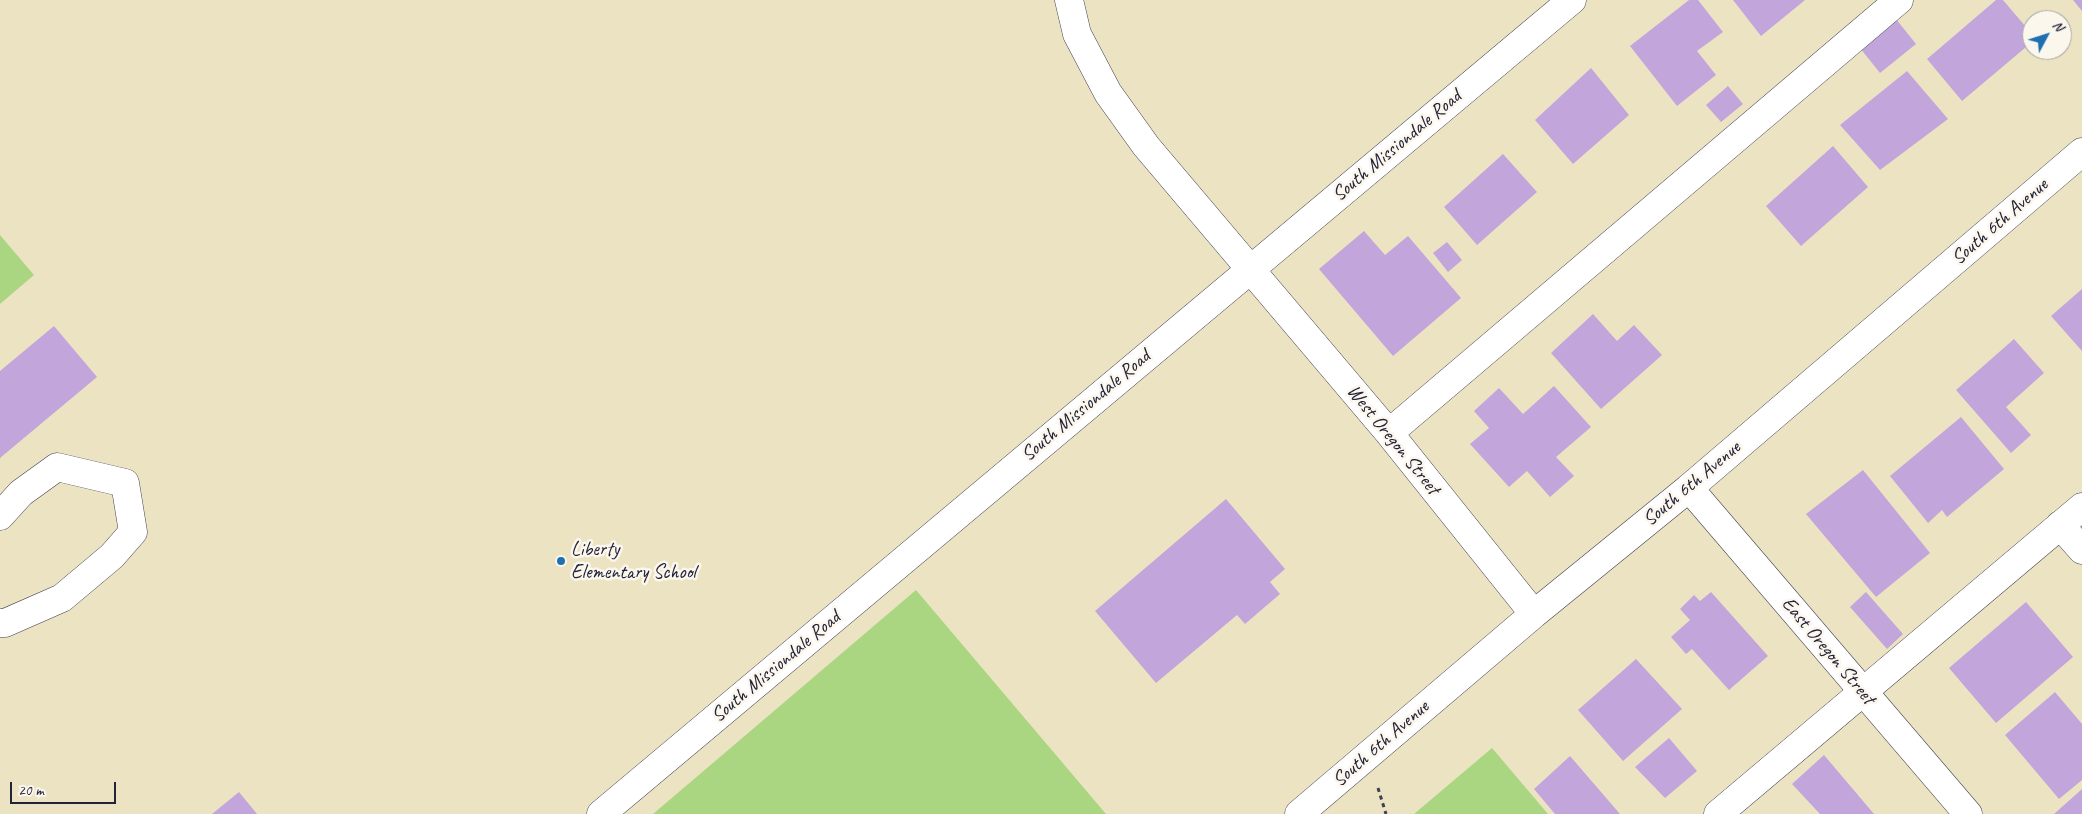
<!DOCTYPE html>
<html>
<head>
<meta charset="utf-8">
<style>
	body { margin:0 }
	#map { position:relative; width:2082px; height:814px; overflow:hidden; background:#ece3c3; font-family:Caveat,sans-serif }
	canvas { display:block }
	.north { position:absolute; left:2022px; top:10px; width:50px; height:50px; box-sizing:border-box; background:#fbf7ec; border:1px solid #a4a2a5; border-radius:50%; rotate:50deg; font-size:14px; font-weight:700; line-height:20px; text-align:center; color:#22223b }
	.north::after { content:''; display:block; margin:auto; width:18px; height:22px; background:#1f6fb2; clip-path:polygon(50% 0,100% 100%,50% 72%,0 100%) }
	.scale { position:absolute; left:10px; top:782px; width:106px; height:22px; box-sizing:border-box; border:2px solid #22223b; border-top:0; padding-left:6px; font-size:15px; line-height:18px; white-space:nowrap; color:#22223b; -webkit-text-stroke:4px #fbf7ec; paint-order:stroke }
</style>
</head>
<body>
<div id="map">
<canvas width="2082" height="814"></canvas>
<div class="north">N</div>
<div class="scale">20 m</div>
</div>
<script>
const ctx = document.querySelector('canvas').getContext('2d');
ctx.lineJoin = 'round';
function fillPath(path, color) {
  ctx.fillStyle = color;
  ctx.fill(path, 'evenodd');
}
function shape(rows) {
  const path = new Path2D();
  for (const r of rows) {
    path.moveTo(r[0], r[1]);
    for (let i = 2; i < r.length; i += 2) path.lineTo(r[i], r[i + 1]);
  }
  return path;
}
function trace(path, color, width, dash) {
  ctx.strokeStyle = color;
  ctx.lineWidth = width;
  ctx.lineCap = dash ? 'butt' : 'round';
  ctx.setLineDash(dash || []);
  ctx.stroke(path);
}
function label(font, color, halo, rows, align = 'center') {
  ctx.font = font + ' Caveat,sans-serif';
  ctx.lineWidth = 5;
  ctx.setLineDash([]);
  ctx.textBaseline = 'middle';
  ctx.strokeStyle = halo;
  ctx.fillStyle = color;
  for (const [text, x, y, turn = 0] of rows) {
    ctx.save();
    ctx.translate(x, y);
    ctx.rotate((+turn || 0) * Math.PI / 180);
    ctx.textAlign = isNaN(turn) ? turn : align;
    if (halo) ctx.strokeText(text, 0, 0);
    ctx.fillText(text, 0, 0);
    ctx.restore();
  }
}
fillPath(shape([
	[0,235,34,275,0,304],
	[916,590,1106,814,653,814],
	[1492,748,1548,814,1414,814]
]), '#aad682');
fillPath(shape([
	[1689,0,1698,0,1723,32,1697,51,1716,75,1677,106,1630,46],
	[1733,0,1805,0,1761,36],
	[1996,0,2003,0,2032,34,2032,42,1962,101,1927,59],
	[2073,0,2082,0,2082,11],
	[1896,19,1916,44,1880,73,1860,48],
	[1591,68,1629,115,1573,164,1535,120],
	[1907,71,1948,119,1880,170,1840,125],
	[1728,86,1743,104,1721,122,1706,105],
	[1833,146,1868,187,1801,246,1766,206],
	[1503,154,1537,192,1477,245,1444,207],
	[1364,231,1385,255,1408,236,1461,298,1393,356,1319,269],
	[1447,242,1462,260,1448,272,1433,253],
	[2082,289,2082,351,2051,316],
	[1593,314,1617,341,1634,325,1662,355,1601,409,1551,353],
	[54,326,97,377,0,458,0,371],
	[2014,339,2044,373,2006,407,2031,435,2011,453,1956,390],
	[1554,386,1591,427,1556,457,1574,476,1550,497,1527,471,1509,487,1470,444,1489,428,1474,411,1499,388,1523,414],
	[1961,417,2004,469,1947,517,1942,510,1928,523,1890,476],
	[1863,470,1930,553,1876,597,1806,514],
	[1226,499,1285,569,1270,582,1280,594,1245,624,1237,615,1156,683,1095,611],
	[1711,592,1768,656,1729,690,1692,649,1686,654,1671,637,1690,620,1680,609,1694,595,1700,601],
	[1866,592,1903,634,1887,649,1850,607],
	[2026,602,2073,657,1996,723,1949,668],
	[1636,659,1682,709,1623,761,1578,710],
	[2055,692,2082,724,2082,780,2059,799,2005,735],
	[1669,738,1697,771,1665,798,1635,767],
	[1824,755,1874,814,1820,814,1792,784],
	[1570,756,1620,814,1555,814,1534,789],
	[2082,789,2082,814,2054,814],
	[239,792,257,814,212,814]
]), '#c2a5db');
const minor = shape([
	[1069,0,1077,34,1108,93,1146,146,1389,433,1534,614],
	[1389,433,1899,0],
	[1689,488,1968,814],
	[0,516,21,493,57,467,125,483,133,532,112,556,62,598,5,623,0,623],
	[2060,525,2082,550],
	[601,814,1572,0],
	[1299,814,1534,614,1689,488,2082,152],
	[1718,814,2082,507]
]);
trace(minor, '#403f4f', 29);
trace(shape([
	[1378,788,1386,814]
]), '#403f4f', 3, [4, 4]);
trace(minor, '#fff', 28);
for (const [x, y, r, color] of [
	[561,561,5,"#1f6fb2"]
]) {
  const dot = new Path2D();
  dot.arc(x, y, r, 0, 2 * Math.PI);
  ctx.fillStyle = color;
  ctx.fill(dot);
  trace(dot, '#fbf7ec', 2);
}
label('20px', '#22223b', '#fbf7ec', [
	["South Missiondale Road",1397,146,-40],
	["South 6th Avenue",2000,222,-41],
	["South Missiondale Road",1086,406,-40],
	["West Oregon Street",1393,440,51],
	["South 6th Avenue",1692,484,-40],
	["East Oregon Street",1828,651,50],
	["South Missiondale Road",776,667,-40],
	["South 6th Avenue",1381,744,-41]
]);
label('20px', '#22223b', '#fbf7ec', [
	["Liberty",571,550],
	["Elementary School",571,573]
], 'left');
</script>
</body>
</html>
